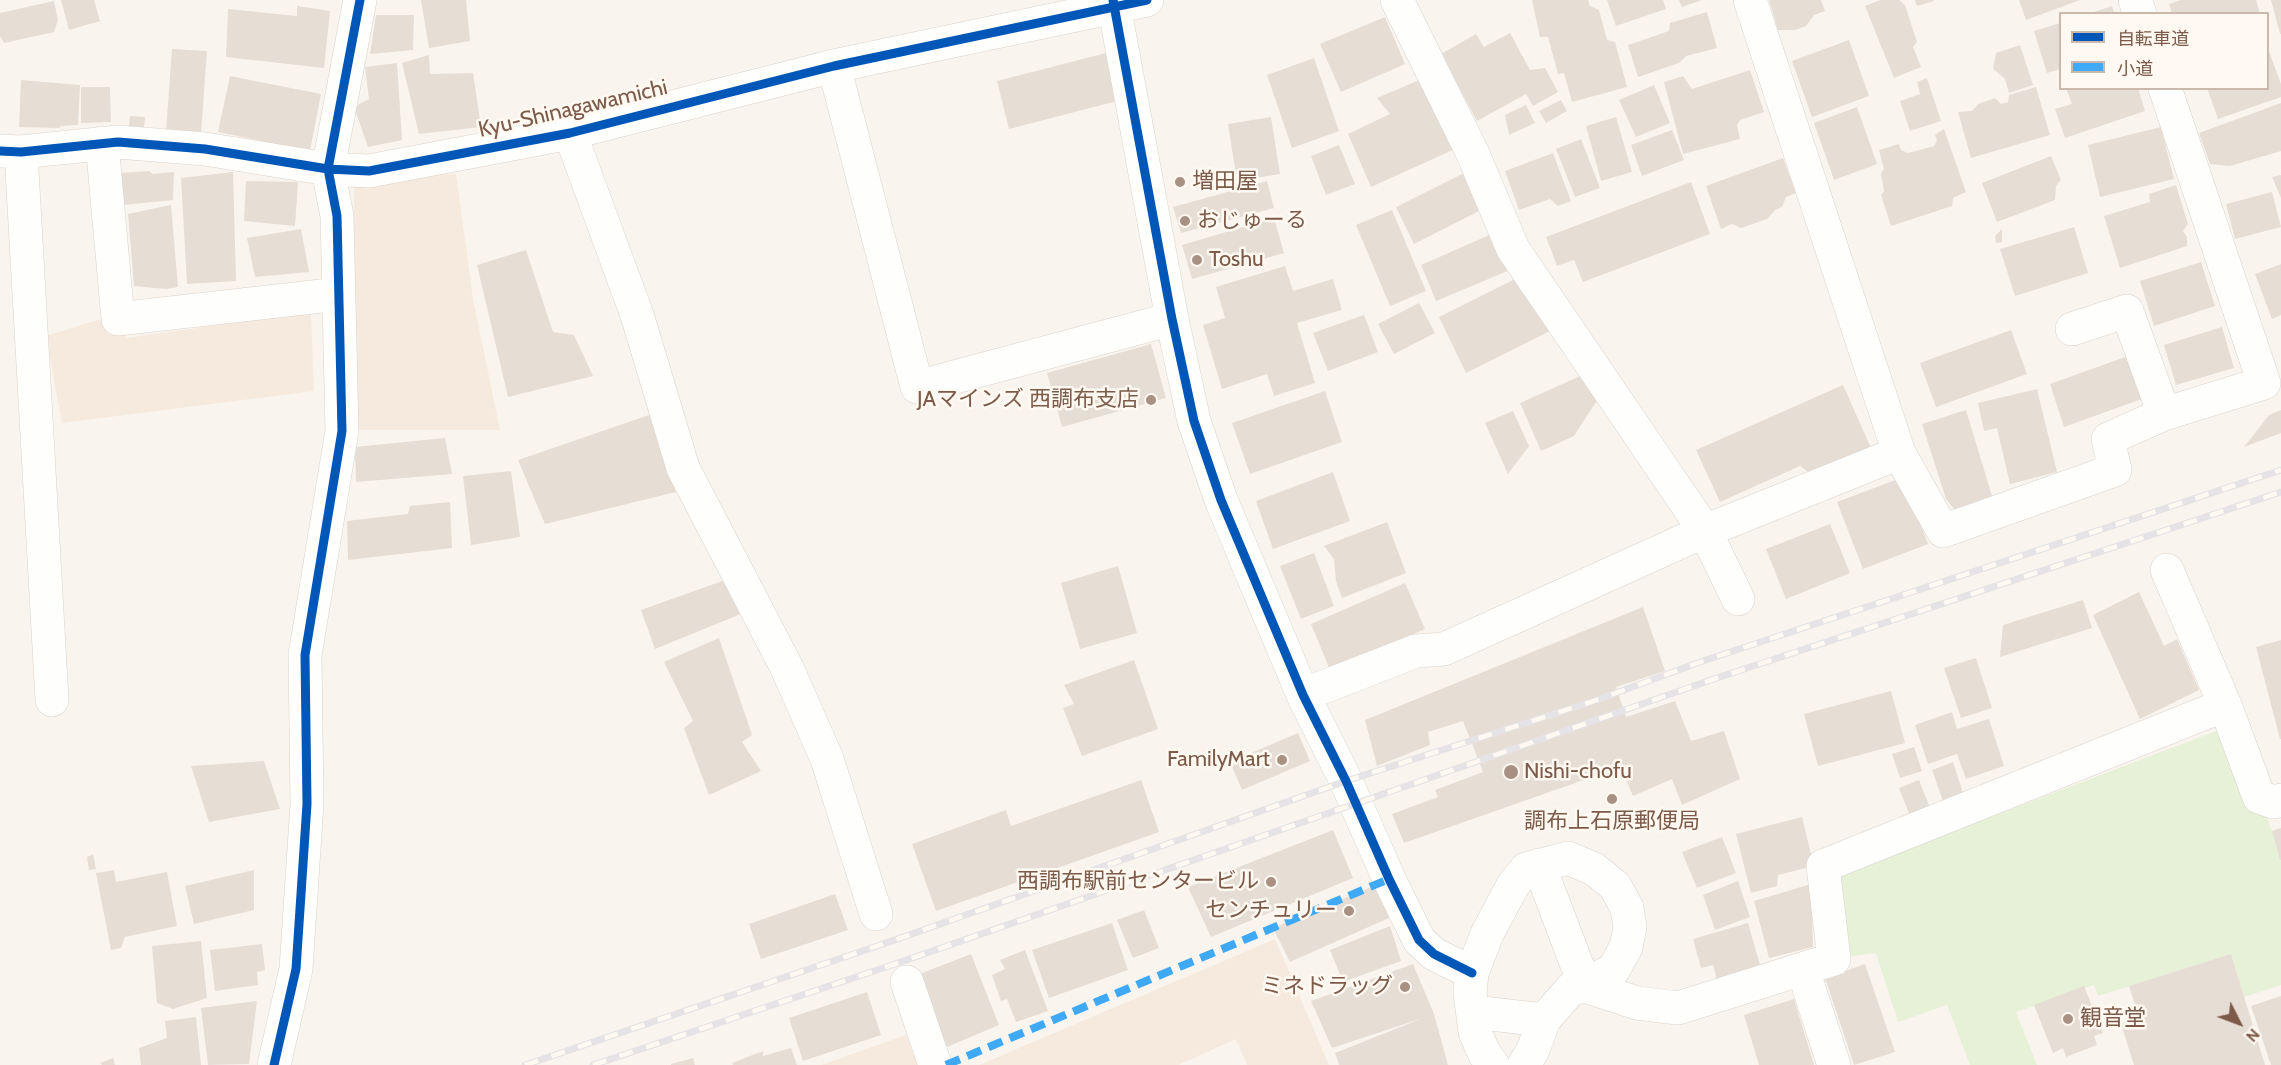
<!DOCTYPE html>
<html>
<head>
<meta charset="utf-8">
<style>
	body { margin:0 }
	#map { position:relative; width:2281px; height:1065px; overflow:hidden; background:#f9f5ee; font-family:Cabin,"Noto Sans JP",sans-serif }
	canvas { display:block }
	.legend { position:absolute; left:2059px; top:12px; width:210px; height:78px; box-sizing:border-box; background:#fff9f2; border:2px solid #cbb9ae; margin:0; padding:8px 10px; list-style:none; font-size:18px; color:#7d5a49 }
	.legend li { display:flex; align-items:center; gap:12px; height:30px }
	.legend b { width:30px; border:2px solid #cbb9ae }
	.north { position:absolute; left:2209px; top:993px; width:60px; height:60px; -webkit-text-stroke:4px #fff9f2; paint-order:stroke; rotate:132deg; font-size:16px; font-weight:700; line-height:24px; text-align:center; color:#7d5a49 }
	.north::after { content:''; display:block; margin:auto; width:21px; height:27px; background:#7d5a49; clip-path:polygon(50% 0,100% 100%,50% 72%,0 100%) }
</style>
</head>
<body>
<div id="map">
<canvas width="2281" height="1065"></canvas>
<ul class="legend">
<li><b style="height:8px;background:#0057b8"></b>自転車道</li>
<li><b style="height:8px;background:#3fa9f5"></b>小道</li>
</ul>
<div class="north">N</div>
</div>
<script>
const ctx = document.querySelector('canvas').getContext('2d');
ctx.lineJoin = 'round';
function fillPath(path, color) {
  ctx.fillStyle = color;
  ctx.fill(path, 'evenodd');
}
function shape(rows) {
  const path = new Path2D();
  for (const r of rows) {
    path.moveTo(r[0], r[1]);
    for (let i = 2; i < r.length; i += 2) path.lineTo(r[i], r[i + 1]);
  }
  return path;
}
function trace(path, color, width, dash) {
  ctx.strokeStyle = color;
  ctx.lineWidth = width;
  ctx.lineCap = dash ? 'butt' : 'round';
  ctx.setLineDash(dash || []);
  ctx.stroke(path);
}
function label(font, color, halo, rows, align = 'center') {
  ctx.font = font + ' Cabin,"Noto Sans JP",sans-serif';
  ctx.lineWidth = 5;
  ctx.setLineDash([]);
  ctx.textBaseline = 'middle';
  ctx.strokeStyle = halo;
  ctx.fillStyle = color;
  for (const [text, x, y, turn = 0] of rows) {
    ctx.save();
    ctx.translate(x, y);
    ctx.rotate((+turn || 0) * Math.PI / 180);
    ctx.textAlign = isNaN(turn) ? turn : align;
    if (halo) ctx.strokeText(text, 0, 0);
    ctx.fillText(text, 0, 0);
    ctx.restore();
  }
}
fillPath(shape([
	[456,174,473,299,500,430,355,430,354,184,398,177],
	[311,312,314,391,62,423,46,336,120,313,126,338],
	[1275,939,1329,1065,1247,1065,1236,1039,1178,1065,979,1065],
	[906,1035,917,1065,821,1065]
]), '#f6eade');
fillPath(shape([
	[2232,725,2272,831,2281,862,2281,985,2244,997,2231,954,2098,996,2094,985,2016,1012,2037,1065,1970,1065,1947,1005,1898,1022,1876,953,1834,959,1825,880]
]), '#e6f1d7');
fillPath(shape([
	[61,0,94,0,100,21,69,30],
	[421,0,466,0,470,41,429,48],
	[1532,0,1588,0,1590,6,1599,10,1607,40,1615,42,1627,87,1572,102,1564,73,1558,74,1548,37,1540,37],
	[1607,0,1663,0,1666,9,1616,26],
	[1679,0,1702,0,1682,7],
	[1769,0,1821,0,1825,11,1814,15,1806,26,1795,30,1778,30],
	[1880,0,1899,0,1905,5,1917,42,1913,47,1921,67,1894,78,1865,6],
	[1915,0,1933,0,1934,1,1917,6],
	[2019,0,2080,0,2026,20],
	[2181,0,2256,0,2260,14,2172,14,2169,4],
	[2271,0,2281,0,2281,34,2280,34],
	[54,1,58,20,54,32,4,43,0,36,0,13],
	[297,6,330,11,324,68,226,57,228,9,297,16],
	[2112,6,2115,14,2091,14,2091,13],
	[1707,12,1717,48,1686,56,1679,63,1638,77,1628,45,1669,31,1670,23],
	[376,15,414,15,413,50,370,54],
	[1385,17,1405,64,1341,92,1320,44],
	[2060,23,2060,69,2047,73,2034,31],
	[1510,33,1530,70,1545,68,1558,92,1533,106,1526,94,1477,121,1441,54,1476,34,1484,47],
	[1849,40,1869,96,1812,117,1792,61],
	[2020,45,2033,85,2009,93,2005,79,1993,69,1996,53],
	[172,49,207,51,201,134,166,132],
	[2269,51,2281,84,2281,97,2218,119,2207,88,2268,88,2268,52],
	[1110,52,1121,100,1009,129,997,81],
	[429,55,430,74,473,73,481,127,419,134,402,63],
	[1314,58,1339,131,1292,148,1267,75],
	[397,63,402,140,368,147,354,107,369,99,365,67],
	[1750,70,1764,112,1740,120,1737,125,1740,139,1683,154,1664,82,1683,76,1692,89],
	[230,76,321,94,310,151,218,132],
	[1424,78,1455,149,1371,187,1348,134,1390,114,1377,98],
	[1927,78,1941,121,1910,131,1900,101,1920,94,1917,82],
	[21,80,80,85,78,125,61,126,59,128,19,127],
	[1654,85,1670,123,1636,137,1619,100],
	[81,87,110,87,111,122,81,123],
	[2036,87,2050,135,1971,158,1958,112,1972,111,1978,104,1995,98,2001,104,2008,102,2009,95],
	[2066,88,2138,88,2145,111,2065,138,2055,109,2072,104],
	[1561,100,1567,111,1546,123,1539,111],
	[2281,103,2281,151,2230,166,2210,164,2199,133],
	[1526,105,1535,123,1509,135,1505,115],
	[1857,107,1877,164,1834,180,1814,123],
	[130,116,145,117,144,127,129,126],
	[1271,117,1280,174,1237,181,1228,124],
	[1616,117,1632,172,1601,181,1586,126],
	[2161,127,2174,179,2100,197,2088,145],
	[1944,129,1966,192,1953,198,1952,206,1891,226,1881,195,1884,191,1881,174,1884,169,1879,150,1899,144,1901,150,1908,153,1934,146,1937,140,1935,135],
	[1672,130,1684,160,1642,176,1631,145],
	[1581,139,1600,188,1575,197,1556,149],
	[1339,145,1355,184,1326,195,1311,156],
	[1553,153,1571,201,1558,206,1550,199,1519,210,1505,171],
	[2051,156,2061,180,2056,186,2055,200,1997,222,1982,183],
	[1783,158,1796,193,1786,197,1782,207,1775,210,1767,219,1741,228,1732,224,1721,229,1706,186],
	[149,171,153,174,174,172,173,200,123,205,119,173],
	[233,172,236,281,187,284,181,178],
	[1466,172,1483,209,1414,244,1396,207],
	[2281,175,2281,198,2272,177],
	[246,181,298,182,295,226,244,221],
	[1267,181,1274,208,1181,233,1173,207],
	[1691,182,1710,234,1583,282,1574,260,1557,266,1546,237],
	[2176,185,2188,224,2183,231,2187,237,2187,246,2120,268,2104,216,2150,202,2149,194],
	[2272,192,2281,227,2235,239,2226,204],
	[171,205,178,287,166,289,134,286,128,214],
	[1392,210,1426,291,1390,306,1356,225],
	[1274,218,1284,253,1192,279,1182,245],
	[2074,227,2088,273,2015,296,2000,249],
	[301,229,309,272,255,277,247,238],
	[2002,229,2002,242,1996,243,1995,236],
	[1494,233,1510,270,1436,301,1421,265],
	[526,250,553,332,574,335,593,376,508,397,477,265],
	[2201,262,2215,306,2154,326,2140,281],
	[2281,264,2281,315,2272,319,2255,274],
	[1285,266,1293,291,1333,279,1342,310,1297,323,1315,383,1274,396,1267,374,1222,389,1203,325,1225,318,1216,287],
	[1525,274,1552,330,1466,373,1439,317],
	[1419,303,1435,333,1394,354,1378,324],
	[1364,315,1378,352,1328,371,1313,333],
	[2222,327,2234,368,2176,385,2164,345],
	[2011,330,2027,374,1936,407,1920,363],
	[1151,344,1166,398,1062,427,1047,373],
	[2128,356,2142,399,2064,427,2050,384],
	[1587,373,1598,399,1574,436,1541,451,1520,403],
	[1843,385,1871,448,1811,474,1800,466,1720,502,1696,450],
	[2037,389,2057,472,2010,484,1997,428,1984,431,1978,403],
	[1325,391,1342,442,1250,474,1232,423],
	[1966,410,1992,496,1963,520,1946,499,1922,424],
	[2281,410,2281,433,2244,447,2269,415],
	[1513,411,1529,446,1508,474,1485,423],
	[652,414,676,492,545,524,518,460],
	[445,438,452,474,356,482,355,447],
	[511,471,520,537,471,545,463,476],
	[1333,472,1350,521,1273,549,1256,501],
	[1903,477,1928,544,1863,569,1837,502],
	[450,502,452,548,348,560,347,521,408,514,410,506],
	[1387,522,1406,573,1342,598,1336,581,1334,559,1324,546],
	[1830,524,1850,573,1786,599,1766,549],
	[1314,553,1334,606,1301,619,1280,566],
	[1118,566,1137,633,1080,649,1061,583],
	[739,575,753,609,655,649,641,610],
	[1405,583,1425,629,1330,670,1311,624],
	[2139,592,2164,646,2177,639,2199,690,2140,719,2093,615],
	[2083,600,2092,628,2000,657,2003,625],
	[1643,607,1665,671,1616,687,1626,717,1675,701,1691,741,1724,731,1740,779,1682,805,1672,779,1633,796,1621,767,1404,843,1392,814,1438,797,1435,790,1483,772,1463,721,1428,732,1430,745,1377,766,1365,720],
	[719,638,752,735,742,742,761,771,709,795,684,728,693,721,664,662],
	[2281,640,2281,739,2280,739,2256,647],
	[1976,658,1992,708,1961,718,1944,668],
	[1134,660,1158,729,1082,756,1063,708,1074,704,1064,685],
	[1891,691,1905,743,1818,766,1804,714],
	[1952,712,1957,729,1989,719,2004,766,1966,779,1957,754,1928,764,1915,725],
	[1298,733,1310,761,1242,790,1230,762],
	[1914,747,1922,771,1900,778,1892,754],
	[264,761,280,809,209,822,191,766],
	[1953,762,1963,793,1943,801,1932,770],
	[1141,780,1159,832,936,911,912,844,1006,810,1011,826],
	[1919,780,1930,808,1910,816,1899,788],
	[1802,817,1814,866,1778,875,1777,886,1751,893,1736,834],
	[2281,828,2281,860,2280,860,2272,831],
	[1333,830,1353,878,1211,937,1188,887],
	[1722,837,1736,873,1697,888,1682,852],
	[93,854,96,869,89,870,87,857],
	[114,870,116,882,167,872,177,926,125,937,121,948,111,950,96,873],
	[254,870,254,910,194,924,185,886],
	[1738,881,1750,917,1715,930,1703,895],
	[1811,884,1813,947,1769,958,1754,901],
	[1376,885,1391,917,1290,962,1273,928],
	[835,894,848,930,761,959,749,924],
	[1144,910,1159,948,1133,958,1117,920],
	[1112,923,1128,970,1049,998,1032,950],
	[1748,923,1763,975,1719,987,1713,965,1701,968,1693,939],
	[1390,926,1401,961,1343,982,1330,950],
	[201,941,207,998,173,1009,157,1003,152,946],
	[262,944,265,970,257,972,258,985,215,991,210,950],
	[1025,950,1048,1011,1016,1022,1007,999,1001,1001,992,975,1005,969,1000,960],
	[971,954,999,1025,947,1047,917,975],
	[2231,954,2265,1065,2134,1065,2121,1024,2139,1018,2129,986],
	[1413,964,1434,1014,1448,1065,1339,1065,1335,1053,1423,1018,1332,1048,1311,1001],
	[1865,964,1895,1052,1854,1065,1825,978],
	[2084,986,2103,1033,2094,1036,2097,1045,2066,1057,2063,1048,2053,1053,2034,1005],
	[867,992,881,1035,803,1061,789,1018],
	[2281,996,2281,1065,2271,1065,2251,1006],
	[1794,999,1814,1065,1759,1065,1744,1015],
	[257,1001,249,1064,208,1065,201,1008],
	[196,1017,201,1065,141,1065,139,1048,167,1038,165,1021],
	[791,1048,797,1065,733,1065,732,1063,763,1051,763,1056],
	[113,1058,115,1065,102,1065,100,1063],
	[693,1058,695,1065,671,1065,671,1064]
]), '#e6ddd5');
const minor = shape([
	[1113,0,1172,319,1194,421,1221,500,1303,695,1346,781,1389,879,1419,940,1434,954,1472,973],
	[1397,0,1472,152,1513,249,1705,531,1738,599],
	[1750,0,1899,453],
	[2135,0,2140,14],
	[834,66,917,387,1172,319],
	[570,133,637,315,683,468,787,668,827,759,876,914],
	[102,143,118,319,339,294],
	[0,151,21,152,118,142,205,149,328,169,369,171,570,133,834,66,1147,0],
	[21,152,52,700],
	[2072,329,2127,311,2164,414],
	[2167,570,2225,705,2259,797,2274,802,2281,800],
	[1303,695,1416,651,1444,649,1705,531,1899,453,1943,531,2115,470,2108,439,2164,414,2264,383,2165,88],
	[1539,865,1585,986,1637,1003,1678,1008,1834,959,1823,866,2225,705],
	[1803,970,1834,1065],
	[907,982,935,1065],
	[1473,1012,1544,1020],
	[274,1065,296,969,307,804,305,655,342,431,337,216,328,169,360,0],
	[1493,1065,1484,1053,1475,1032,1470,993,1472,973,1487,934,1513,885,1526,869,1568,858,1594,869,1615,886,1627,908,1630,927,1626,947,1614,969,1585,986,1571,989,1544,1020,1533,1050,1524,1065]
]);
trace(minor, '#dad2cc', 34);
trace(minor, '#fefefc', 33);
const rail = shape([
	[525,1065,889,942,1346,781,1594,701,1703,661,2281,470],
	[593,1065,895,964,1711,680,2281,492]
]);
trace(rail, '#e6e3e6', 7);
trace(rail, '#fff9f2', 4.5, [14]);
trace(shape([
	[946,1065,1389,879]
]), '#3fa9f5', 8, [15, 8]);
trace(shape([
	[1113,0,1172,319,1194,421,1221,500,1303,695,1346,781,1389,879,1419,940,1434,954,1472,973],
	[0,151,21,152,118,142,205,149,328,169,369,171,570,133,834,66,1147,0],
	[274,1065,296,969,307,804,305,655,342,431,337,216,328,169,360,0]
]), '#0057b8', 9);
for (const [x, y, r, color] of [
	[1180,182,6,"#a89083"],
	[1185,221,6,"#a89083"],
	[1197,260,6,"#a89083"],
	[1151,400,6,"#a89083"],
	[1282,760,6,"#a89083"],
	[1511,772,8,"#a89083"],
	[1612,799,6,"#a89083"],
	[1271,882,6,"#a89083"],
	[1349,911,6,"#a89083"],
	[1405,987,6,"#a89083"],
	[2068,1019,6,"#a89083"]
]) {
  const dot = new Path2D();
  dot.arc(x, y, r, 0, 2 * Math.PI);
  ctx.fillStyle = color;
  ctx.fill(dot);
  trace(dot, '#fff9f2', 2);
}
label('22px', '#7d5a49', '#fff9f2', [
	["Kyu-Shinagawamichi",573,109,-13]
]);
label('22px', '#7d5a49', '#fff9f2', [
	["増田屋",1192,182],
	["おじゅーる",1197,221],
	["Toshu",1209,260],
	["JAマインズ 西調布支店",1139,400,"right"],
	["FamilyMart",1270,760,"right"],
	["Nishi-chofu",1524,772],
	["調布上石原郵便局",1612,822,"center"],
	["西調布駅前センタービル",1259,882,"right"],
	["センチュリー",1337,911,"right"],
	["ミネドラッグ",1393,987,"right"],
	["観音堂",2080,1019]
], 'left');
</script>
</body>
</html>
